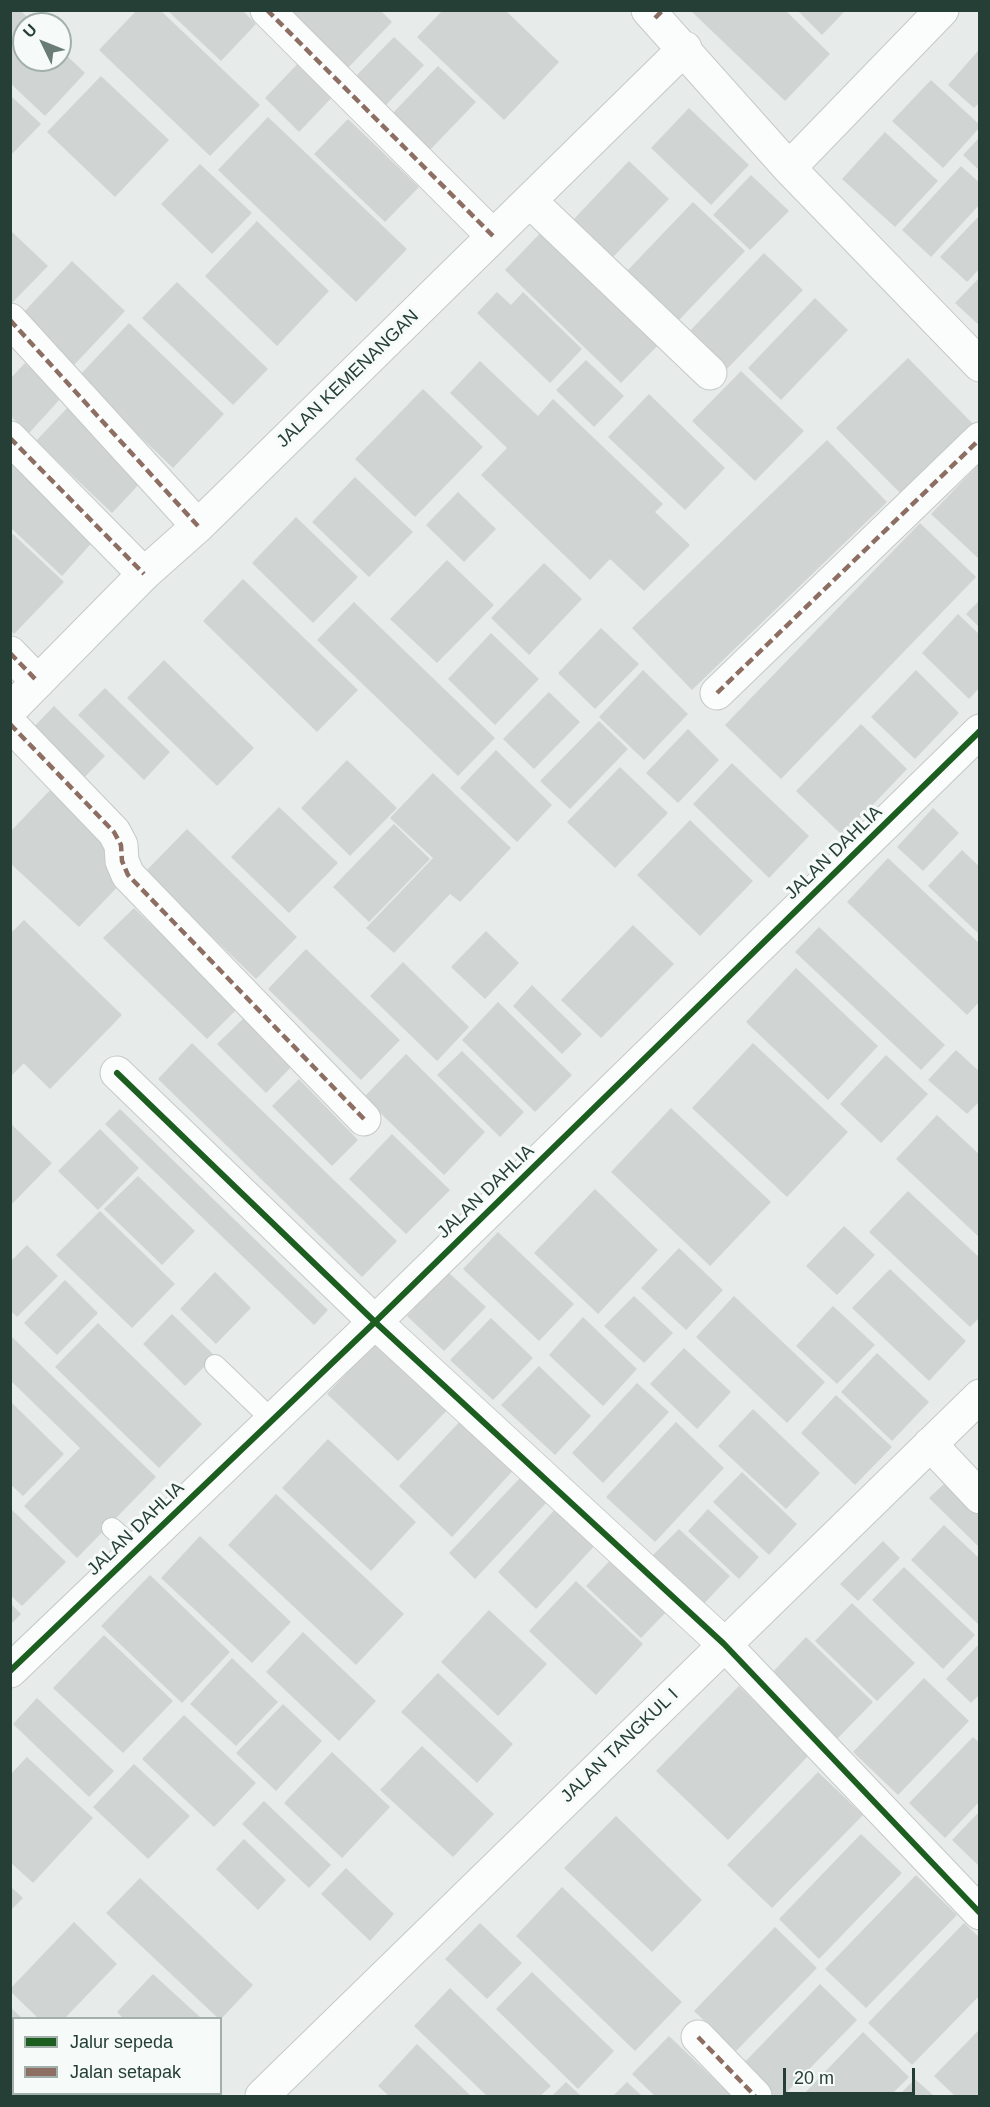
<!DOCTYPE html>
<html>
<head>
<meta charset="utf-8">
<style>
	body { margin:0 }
	#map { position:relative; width:990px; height:2107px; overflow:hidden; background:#e7ecea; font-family:Arial,sans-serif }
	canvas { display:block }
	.frame { position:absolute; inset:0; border:12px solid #253f37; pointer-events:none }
	.legend { position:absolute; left:12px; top:2017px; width:210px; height:78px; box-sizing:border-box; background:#f6faf8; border:2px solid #a2afab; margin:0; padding:8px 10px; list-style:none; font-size:18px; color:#253f37 }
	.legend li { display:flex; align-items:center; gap:12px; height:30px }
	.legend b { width:30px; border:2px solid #a2afab }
	.north { position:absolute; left:12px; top:12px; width:60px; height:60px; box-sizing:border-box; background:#f6faf8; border:2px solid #a2afab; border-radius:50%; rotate:313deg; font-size:16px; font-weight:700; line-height:24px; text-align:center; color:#253f37 }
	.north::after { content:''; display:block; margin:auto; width:21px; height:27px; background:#697c76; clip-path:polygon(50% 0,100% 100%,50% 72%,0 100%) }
	.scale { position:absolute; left:783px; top:2068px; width:132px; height:27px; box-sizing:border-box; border:3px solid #253f37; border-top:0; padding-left:8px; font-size:18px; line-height:21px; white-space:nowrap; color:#253f37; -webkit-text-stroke:4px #f6faf8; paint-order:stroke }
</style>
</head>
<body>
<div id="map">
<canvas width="990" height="2107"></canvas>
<div class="frame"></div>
<ul class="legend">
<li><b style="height:8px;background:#1b5e20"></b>Jalur sepeda</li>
<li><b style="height:8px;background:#8d6e63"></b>Jalan setapak</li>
</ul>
<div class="north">U</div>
<div class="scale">20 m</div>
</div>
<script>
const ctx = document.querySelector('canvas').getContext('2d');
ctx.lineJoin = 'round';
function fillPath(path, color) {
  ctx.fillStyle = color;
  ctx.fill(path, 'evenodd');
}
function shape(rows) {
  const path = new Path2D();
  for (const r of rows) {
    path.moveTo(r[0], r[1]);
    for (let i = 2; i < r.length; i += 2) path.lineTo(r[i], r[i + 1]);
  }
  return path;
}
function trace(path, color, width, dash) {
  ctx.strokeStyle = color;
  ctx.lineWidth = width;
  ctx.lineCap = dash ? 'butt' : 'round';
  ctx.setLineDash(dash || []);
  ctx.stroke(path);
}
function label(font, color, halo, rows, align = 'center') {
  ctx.font = font + ' Arial,sans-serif';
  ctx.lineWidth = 6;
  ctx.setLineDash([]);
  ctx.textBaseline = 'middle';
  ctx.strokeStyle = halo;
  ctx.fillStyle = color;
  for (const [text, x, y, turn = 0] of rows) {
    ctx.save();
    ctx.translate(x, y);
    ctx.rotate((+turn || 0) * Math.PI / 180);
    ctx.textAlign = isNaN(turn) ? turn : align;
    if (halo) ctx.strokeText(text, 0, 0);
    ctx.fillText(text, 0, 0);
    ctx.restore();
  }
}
const building = shape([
	[10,10,19,10,33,24,24,24,24,60,60,60,60,50,84,73,45,115,10,82,10,10],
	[138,10,159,10,259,105,210,155,100,50,138,10],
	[168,10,241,10,255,24,221,60,168,10],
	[283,10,379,10,391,22,345,70,283,10],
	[444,10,504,10,558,62,504,119,418,37,444,10],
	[784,10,829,54,785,100,692,11,784,10],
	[798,10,845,10,822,34,798,10],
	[394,38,423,65,385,105,356,77,394,38],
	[979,51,980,101,974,107,949,85,979,51],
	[306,56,340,88,299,131,266,98,306,56],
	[438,67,475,102,428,151,391,116,438,67],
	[101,77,168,140,115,196,48,132,101,77],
	[931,81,980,126,943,167,893,121,931,81],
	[10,96,40,124,10,155,10,96],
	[689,109,748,165,711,204,652,148,689,109],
	[268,118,406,249,356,301,219,170,268,118],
	[348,120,418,187,385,221,315,154,348,120],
	[885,133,937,181,895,226,843,179,885,133],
	[980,138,980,170,964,155,980,138],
	[629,162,668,199,611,258,573,221,629,162],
	[200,165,251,213,212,253,162,204,200,165],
	[961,167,980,184,980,203,931,256,903,230,961,167],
	[751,176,788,211,750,249,714,215,751,176],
	[693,203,744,251,679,319,628,271,693,203],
	[980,216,980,267,967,281,941,257,980,216],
	[257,222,328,291,277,345,206,276,257,222],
	[547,227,663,339,621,382,506,270,547,227],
	[10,231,47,266,10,304,10,231],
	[764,254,802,290,726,369,689,333,764,254],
	[72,262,124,311,74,364,22,315,72,262],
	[980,278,980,325,956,303,980,278],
	[177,283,267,369,233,404,143,318,177,283],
	[497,293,511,306,523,293,581,349,550,382,478,313,497,293],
	[815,299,847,330,781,399,749,368,815,299],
	[129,324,223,414,173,467,79,377,129,324],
	[908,359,972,424,901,493,837,428,908,359],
	[586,361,623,396,594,426,557,390,586,361],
	[480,362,538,417,553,400,662,504,654,512,689,545,644,590,610,558,590,579,482,475,508,448,451,393,480,362],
	[25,364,61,397,29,432,10,415,10,380,25,364],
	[741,372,803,431,755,480,693,421,741,372],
	[423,390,482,447,415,516,356,459,423,390],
	[649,395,724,468,685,509,609,437,649,395],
	[69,407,144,478,112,512,37,441,69,407],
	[827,441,886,502,692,689,633,628,827,441],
	[15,461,95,538,62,575,10,526,10,466,15,461],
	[980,464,980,559,932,514,980,464],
	[355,478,412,532,369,576,313,522,355,478],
	[458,493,495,529,464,561,427,525,458,493],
	[296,518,357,577,313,622,253,563,296,518],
	[920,524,975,577,781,778,726,725,920,524],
	[13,535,63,582,14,633,10,629,10,537,13,535],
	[447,561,493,605,437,662,391,619,447,561],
	[544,564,581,599,529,654,492,618,544,564],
	[243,580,357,690,317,731,204,621,243,580],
	[980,601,980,627,967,614,980,601],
	[354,603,494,738,458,775,318,640,354,603],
	[958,615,980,636,980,686,969,698,923,653,958,615],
	[601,629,638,664,595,708,559,673,601,629],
	[491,634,538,679,495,724,449,679,491,634],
	[164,661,253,748,217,785,128,698,164,661],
	[643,671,687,714,644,759,600,717,643,671],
	[916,671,958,713,915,758,872,717,916,671],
	[105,689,169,752,144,779,79,715,105,689],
	[549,693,579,722,534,768,504,739,549,693],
	[54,707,104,756,77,784,27,735,54,707],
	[599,722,627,749,570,808,541,781,599,722],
	[861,725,906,769,843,835,797,791,861,725],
	[688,730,718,760,678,802,647,773,688,730],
	[496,751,551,805,517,841,461,788,496,751],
	[347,761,396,808,350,855,302,808,347,761],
	[732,764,808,836,769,877,694,804,732,764],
	[620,768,667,813,615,867,568,822,620,768],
	[433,774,510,848,460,901,450,893,394,952,367,928,434,858,391,818,433,774],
	[54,787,119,849,126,877,79,926,10,862,10,833,54,787],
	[279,808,337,863,289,912,232,857,279,808],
	[933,809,958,833,923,870,898,847,933,809],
	[690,821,752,881,700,935,638,875,690,821],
	[394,825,429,859,369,921,334,887,394,825],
	[187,830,296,937,256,978,146,872,187,830],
	[962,851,980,868,980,934,929,886,962,851],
	[888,859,980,945,980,1000,967,1014,848,902,888,859],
	[134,909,237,1008,207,1038,104,938,134,909],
	[24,921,121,1015,50,1088,10,1049,10,935,24,921],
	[633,926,673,964,601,1037,562,1000,633,926],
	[819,928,944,1045,921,1069,796,952,819,928],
	[486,932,518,963,485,998,452,967,486,932],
	[306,950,399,1040,361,1079,269,989,306,950],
	[403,963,468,1027,437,1060,371,996,403,963],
	[796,969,877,1046,828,1099,747,1022,796,969],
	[532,986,581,1034,562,1053,514,1006,532,986],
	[498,1003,571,1075,535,1111,463,1040,498,1003],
	[249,1014,295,1062,266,1092,218,1044,249,1014],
	[192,1044,396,1241,362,1276,159,1079,192,1044],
	[753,1044,847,1132,787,1196,693,1108,753,1044],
	[10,1051,23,1063,10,1076,10,1051],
	[956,1051,980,1073,980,1100,967,1113,929,1080,956,1051],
	[462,1052,523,1112,500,1136,438,1075,462,1052],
	[406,1055,484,1132,444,1174,365,1097,406,1055],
	[886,1056,927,1094,881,1142,841,1104,886,1056],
	[299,1080,357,1140,332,1165,273,1106,299,1080],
	[671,1109,770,1202,710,1265,612,1172,671,1109],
	[120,1110,327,1310,314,1324,106,1124,120,1110],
	[937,1116,980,1156,980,1237,897,1159,937,1116],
	[10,1124,51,1163,10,1205,10,1124],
	[100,1130,138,1168,98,1209,59,1171,100,1130],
	[392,1135,449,1190,406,1233,350,1179,392,1135],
	[138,1177,194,1231,162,1264,105,1209,138,1177],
	[595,1190,657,1250,598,1313,535,1253,595,1190],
	[908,1192,980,1259,980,1316,970,1326,870,1232,908,1192],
	[100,1212,174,1284,132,1327,57,1255,100,1212],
	[844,1227,874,1255,837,1294,807,1266,844,1227],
	[498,1233,573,1304,539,1340,464,1269,498,1233],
	[27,1246,57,1276,17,1316,10,1309,10,1263,27,1246],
	[679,1249,722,1290,686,1329,642,1288,679,1249],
	[890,1270,965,1341,929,1380,853,1308,890,1270],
	[215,1273,250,1308,216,1343,181,1309,215,1273],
	[448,1273,485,1307,444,1350,408,1316,448,1273],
	[65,1281,97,1313,57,1354,25,1323,65,1281],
	[634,1297,672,1333,644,1362,605,1326,634,1297],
	[734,1297,824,1382,787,1422,697,1337,734,1297],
	[833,1307,874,1345,837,1383,797,1346,833,1307],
	[172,1315,214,1356,185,1385,144,1344,172,1315],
	[583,1318,636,1369,603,1405,550,1355,583,1318],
	[491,1319,532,1358,493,1399,451,1360,491,1319],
	[98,1324,201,1424,159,1467,56,1367,98,1324],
	[10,1336,155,1477,77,1557,25,1506,81,1448,10,1379,10,1336],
	[382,1337,453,1403,398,1460,328,1394,382,1337],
	[684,1349,730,1392,697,1428,651,1384,684,1349],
	[877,1354,928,1402,892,1440,842,1392,877,1354],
	[539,1367,590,1416,555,1454,502,1405,539,1367],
	[637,1384,668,1412,603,1482,573,1453,637,1384],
	[836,1396,891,1447,855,1484,802,1433,836,1396],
	[10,1402,63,1454,23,1495,10,1483,10,1402],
	[753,1410,819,1473,786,1508,719,1446,753,1410],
	[466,1416,517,1465,452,1536,400,1486,466,1416],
	[676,1423,723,1468,655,1541,607,1497,676,1423],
	[328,1440,415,1522,371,1570,283,1488,328,1440],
	[742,1473,796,1524,769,1554,714,1502,742,1473],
	[521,1478,546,1502,475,1578,450,1553,521,1478],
	[945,1484,980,1518,980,1547,930,1498,945,1484],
	[276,1495,403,1614,356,1664,229,1545,276,1495],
	[559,1506,597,1542,536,1608,499,1572,559,1506],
	[10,1509,65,1562,22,1605,10,1594,10,1509],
	[708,1510,758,1557,739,1578,689,1531,708,1510],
	[944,1526,980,1560,980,1625,912,1560,944,1526],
	[679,1530,729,1576,697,1610,646,1563,679,1530],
	[200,1537,290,1622,252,1662,162,1578,200,1537],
	[883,1542,899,1558,858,1600,841,1584,883,1542],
	[617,1554,671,1606,641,1637,587,1586,617,1554],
	[904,1568,974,1635,943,1668,873,1600,904,1568],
	[150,1576,229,1652,182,1702,102,1626,150,1576],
	[576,1582,642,1644,596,1694,530,1631,576,1582],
	[10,1604,20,1614,10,1624,10,1604],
	[852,1604,914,1663,877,1700,816,1641,852,1604],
	[489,1611,546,1664,498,1715,442,1662,489,1611],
	[303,1633,375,1701,339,1740,267,1672,303,1633],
	[104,1636,172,1701,123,1752,54,1688,104,1636],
	[806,1638,872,1702,836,1739,771,1675,806,1638],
	[980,1644,980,1693,971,1702,947,1679,980,1644],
	[232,1659,277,1702,236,1745,191,1704,232,1659],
	[438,1674,512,1744,477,1782,402,1712,438,1674],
	[924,1679,968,1721,898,1794,854,1752,924,1679],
	[739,1687,808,1755,728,1839,657,1771,739,1687],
	[37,1699,113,1771,89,1796,14,1724,37,1699],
	[283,1705,321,1741,276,1790,237,1753,283,1705],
	[184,1716,255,1783,214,1826,143,1759,184,1716],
	[973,1738,980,1744,980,1800,945,1837,910,1803,973,1738],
	[422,1747,493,1814,453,1856,381,1790,422,1747],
	[332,1753,389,1807,342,1857,285,1803,332,1753],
	[27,1758,92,1818,33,1882,10,1861,10,1776,27,1758],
	[134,1765,189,1816,148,1858,94,1807,134,1765],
	[818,1773,862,1815,772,1907,728,1865,818,1773],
	[264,1802,330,1865,309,1887,243,1824,264,1802],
	[980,1812,980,1866,953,1840,980,1812],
	[616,1817,701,1900,652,1951,565,1868,616,1817],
	[861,1835,901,1873,819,1958,780,1919,861,1835],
	[244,1840,285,1880,258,1909,217,1869,244,1840],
	[346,1869,393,1914,370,1940,322,1894,346,1869],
	[916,1876,956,1915,866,2007,826,1969,916,1876],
	[140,1879,252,1985,220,2019,107,1913,140,1879],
	[10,1887,22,1898,10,1910,10,1887],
	[562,1888,681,2002,635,2050,517,1936,562,1888],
	[74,1923,116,1964,64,2018,39,2018,10,1990,74,1923],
	[480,1924,521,1963,487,1998,446,1959,480,1924],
	[964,1924,980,1939,980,1994,912,2064,869,2023,964,1924],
	[775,1928,816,1968,736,2050,695,2011,775,1928],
	[532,1973,613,2051,578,2088,497,2009,532,1973],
	[153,1975,200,2018,124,2018,118,2012,153,1975],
	[820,1985,856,2020,782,2096,773,2096,742,2066,820,1985],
	[450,1989,550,2086,539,2096,488,2096,415,2026,450,1989],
	[10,2008,21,2018,14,2018,14,2094,101,2094,104,2096,11,2096,10,2008],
	[980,2030,980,2096,956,2096,935,2076,980,2030],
	[863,2033,908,2077,889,2096,803,2096,863,2033],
	[669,2037,731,2096,656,2096,633,2074,669,2037],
	[417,2045,470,2096,390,2096,379,2086,417,2045],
	[915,2080,933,2096,899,2096,915,2080],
	[566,2083,580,2096,553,2096,566,2083],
	[627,2083,641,2096,614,2096,627,2083]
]);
fillPath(building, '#d0d5d3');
trace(building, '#d0d5d3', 1.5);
const service = shape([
	[215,1365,272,1420],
	[112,1528,136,1550]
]);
const minor = shape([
	[267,10,493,236],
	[648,10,789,168,980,365],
	[789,168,942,10],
	[530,201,710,373],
	[10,320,198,526],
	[10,438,144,574],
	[10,653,38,682],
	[717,693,980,439],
	[10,710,144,574,198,526,685,48],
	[10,724,114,832,121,845,122,861,128,875,364,1119],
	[117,1073,375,1322,724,1644,980,1913],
	[930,1444,980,1497],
	[10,1671,375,1322,980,731],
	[698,2037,755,2096],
	[262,2096,980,1396]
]);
trace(service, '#c4c9c7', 22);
trace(minor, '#c4c9c7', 35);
trace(service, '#fbfcfc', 20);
trace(minor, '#fbfcfc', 33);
trace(shape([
	[267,10,493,236],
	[655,18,663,10],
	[10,320,198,526],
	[10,438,144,574],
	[10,653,38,682],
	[717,693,980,439],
	[10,724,114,832,121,845,122,861,128,875,364,1119],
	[698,2037,755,2096]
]), '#8d6e63', 4.5, [9, 4.5]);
trace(shape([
	[117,1073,375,1322,724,1644,980,1913],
	[10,1671,375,1322,980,731]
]), '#1b5e20', 6);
label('18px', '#253f37', '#f6faf8', [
	["JALAN KEMENANGAN",348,379,-44],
	["JALAN DAHLIA",834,853,-44],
	["JALAN DAHLIA",486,1192,-44],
	["JALAN DAHLIA",136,1529,-44],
	["JALAN TANGKUL I",620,1746,-44]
]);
</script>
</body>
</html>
